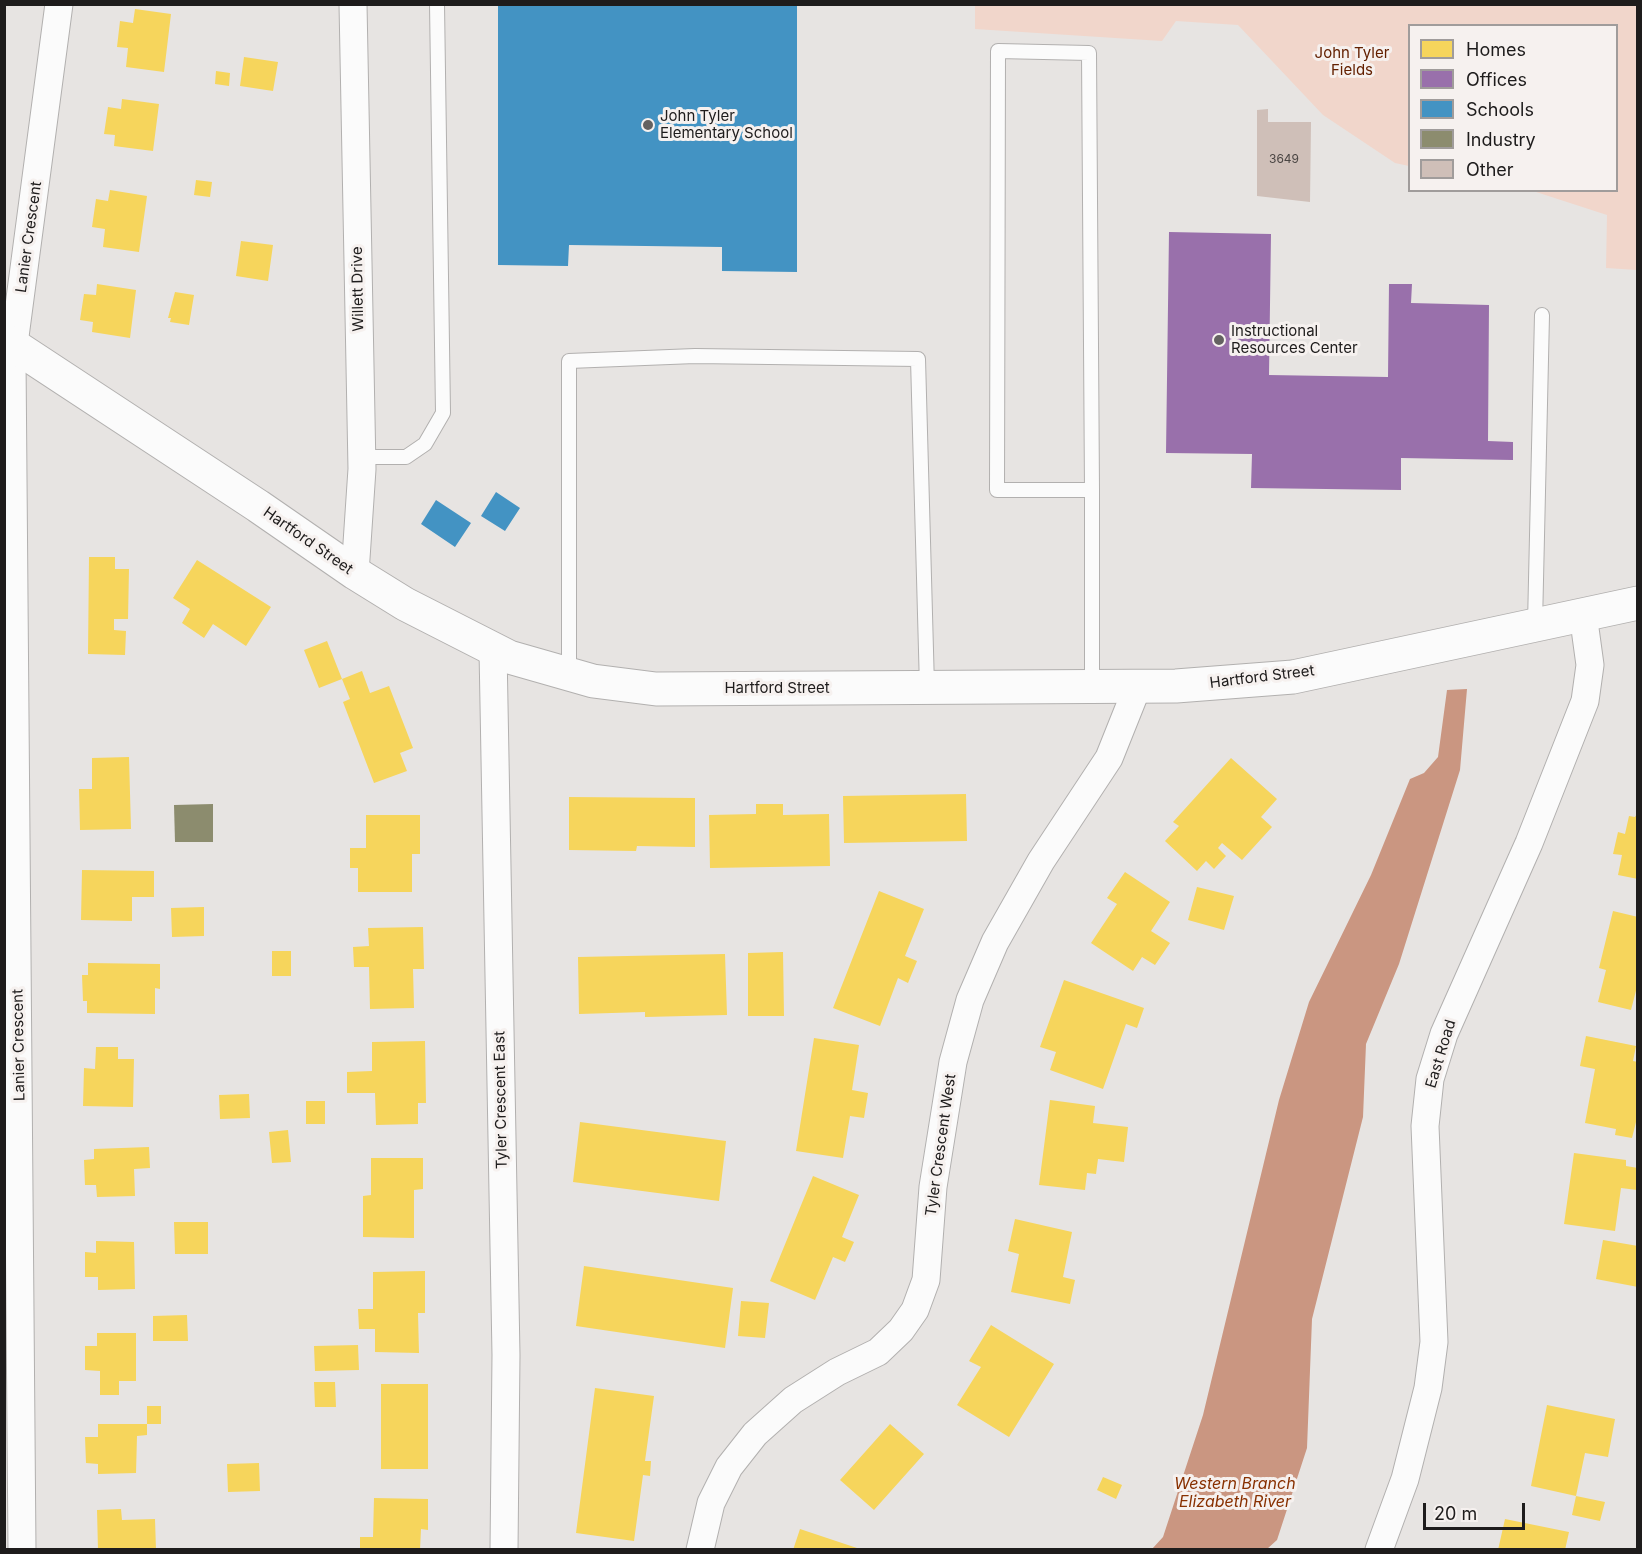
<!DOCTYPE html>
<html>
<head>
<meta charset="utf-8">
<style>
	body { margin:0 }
	#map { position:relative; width:1642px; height:1554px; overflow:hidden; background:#e7e4e2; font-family:Inter,sans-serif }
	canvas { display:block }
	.frame { position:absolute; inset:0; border:6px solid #1e1c1c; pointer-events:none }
	.legend { position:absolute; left:1408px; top:24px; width:210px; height:168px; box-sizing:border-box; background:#f6f1ef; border:2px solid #a09c9b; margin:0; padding:8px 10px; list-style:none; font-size:18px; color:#1e1c1c }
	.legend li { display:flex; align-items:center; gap:12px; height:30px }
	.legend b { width:30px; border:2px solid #a09c9b }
	.scale { position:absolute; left:1423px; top:1503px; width:102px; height:27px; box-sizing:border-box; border:3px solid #1e1c1c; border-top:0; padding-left:8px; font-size:18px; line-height:21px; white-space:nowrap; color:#1e1c1c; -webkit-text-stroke:4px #f6f1ef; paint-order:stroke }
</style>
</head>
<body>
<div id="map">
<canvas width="1642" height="1554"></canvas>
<div class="frame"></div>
<ul class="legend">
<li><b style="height:16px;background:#f6d55c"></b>Homes</li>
<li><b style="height:16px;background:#9970ab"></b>Offices</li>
<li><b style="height:16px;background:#4393c3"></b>Schools</li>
<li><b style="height:16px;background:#8c8c6e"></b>Industry</li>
<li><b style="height:16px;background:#cfbfb8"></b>Other</li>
</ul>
<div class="scale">20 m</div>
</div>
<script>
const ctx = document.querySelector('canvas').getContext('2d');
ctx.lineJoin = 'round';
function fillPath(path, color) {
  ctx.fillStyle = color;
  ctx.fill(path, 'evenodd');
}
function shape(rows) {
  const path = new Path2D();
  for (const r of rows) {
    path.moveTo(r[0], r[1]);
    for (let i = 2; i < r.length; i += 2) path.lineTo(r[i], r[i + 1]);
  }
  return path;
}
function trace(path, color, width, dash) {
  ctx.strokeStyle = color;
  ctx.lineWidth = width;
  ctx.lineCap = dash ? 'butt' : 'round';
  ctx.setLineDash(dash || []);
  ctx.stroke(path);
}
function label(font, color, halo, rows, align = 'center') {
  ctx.font = font + ' Inter,sans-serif';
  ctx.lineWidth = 6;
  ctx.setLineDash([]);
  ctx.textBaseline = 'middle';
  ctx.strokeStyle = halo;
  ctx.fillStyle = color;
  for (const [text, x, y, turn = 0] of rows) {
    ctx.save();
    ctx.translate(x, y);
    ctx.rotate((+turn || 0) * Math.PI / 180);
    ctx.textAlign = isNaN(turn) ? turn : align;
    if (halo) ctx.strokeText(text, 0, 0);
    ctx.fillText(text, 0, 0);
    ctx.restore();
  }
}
fillPath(shape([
	[975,5,1637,5,1637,270,1606,268,1607,215,1533,191,1616,190,1616,26,1410,26,1409,166,1395,163,1323,115,1238,25,1176,21,1162,41,975,29]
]), '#f1d6cb');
fillPath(shape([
	[1467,689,1460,770,1399,964,1366,1044,1363,1117,1312,1319,1307,1448,1277,1540,1267,1549,1152,1549,1163,1537,1203,1415,1279,1100,1309,1002,1371,875,1410,779,1424,773,1438,757,1447,690]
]), '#ca9681');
fillPath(shape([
	[135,9,171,14,164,72,126,67,128,48,117,47,120,21,133,23],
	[244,57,278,62,273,91,240,86],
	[216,71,230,73,229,86,215,84],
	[122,99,159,104,153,151,114,146,115,135,104,134,108,107,121,109],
	[196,180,212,182,210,197,194,195],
	[110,190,147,196,139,252,103,247,105,229,92,227,96,199,108,201],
	[241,241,273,245,268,281,236,276],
	[97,284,136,290,130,338,92,332,93,322,80,320,84,294,96,295],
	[175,292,194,295,189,325,170,322,171,318,168,318],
	[89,557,115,557,115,569,129,569,128,619,114,619,114,630,126,631,125,655,88,654],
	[197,560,271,607,246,646,213,624,204,638,182,623,190,609,173,598],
	[327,641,342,679,362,671,370,693,389,686,413,748,400,753,407,771,374,783,343,702,350,699,342,679,319,688,304,650],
	[129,757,131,829,80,830,79,789,92,789,92,758],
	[1231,758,1277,799,1261,817,1272,827,1242,860,1222,843,1218,848,1226,856,1214,869,1206,861,1197,871,1165,841,1179,826,1173,822],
	[966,794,967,841,844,843,843,796],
	[569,797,695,798,695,847,637,846,636,851,569,850],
	[756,804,783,804,783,815,829,814,830,866,710,868,709,815,756,814],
	[1638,812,1638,879,1618,875,1622,855,1613,854,1618,832,1625,834,1629,816,1635,817],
	[366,815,420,815,420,854,412,854,412,892,358,892,358,868,350,868,350,848,366,848],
	[82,870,154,871,154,897,132,897,132,921,81,920],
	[1125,872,1170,902,1151,931,1170,943,1155,965,1142,957,1133,971,1091,943,1117,904,1107,898],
	[1197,887,1234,896,1224,930,1188,920],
	[879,891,924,909,905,956,917,961,908,983,898,978,880,1026,833,1008],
	[204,907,204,936,172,937,171,908],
	[1613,911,1638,917,1638,983,1631,1010,1598,1002,1606,970,1599,968],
	[423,927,424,969,413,969,414,1008,370,1009,369,967,354,967,353,947,369,946,368,928],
	[272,951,291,951,291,976,272,976],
	[783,952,784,1016,748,1016,748,953],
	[725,954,727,1015,645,1017,645,1012,579,1014,578,957],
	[88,963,160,964,160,989,155,988,155,1014,87,1013,87,1001,83,1001,82,975,88,975],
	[1064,980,1144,1008,1137,1028,1126,1024,1103,1089,1050,1070,1056,1052,1040,1047],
	[1586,1036,1636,1046,1633,1061,1638,1062,1638,1114,1632,1138,1615,1135,1616,1129,1585,1123,1595,1069,1580,1066],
	[814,1038,859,1045,852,1090,868,1093,864,1118,850,1116,843,1158,796,1151],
	[425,1041,426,1103,418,1103,418,1124,376,1125,375,1093,347,1093,347,1072,372,1071,372,1042],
	[96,1047,118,1047,118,1059,134,1059,133,1107,83,1106,84,1068,95,1069],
	[249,1094,250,1118,220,1119,219,1095],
	[1050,1100,1095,1106,1093,1123,1128,1127,1124,1162,1098,1159,1096,1174,1087,1173,1085,1190,1039,1185],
	[306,1101,325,1101,325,1124,306,1124],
	[580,1122,726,1141,719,1201,573,1182],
	[288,1130,291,1162,272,1163,269,1132],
	[149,1147,150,1168,134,1169,135,1196,97,1197,96,1185,85,1185,84,1160,94,1159,94,1149],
	[1574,1153,1626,1160,1626,1166,1638,1168,1637,1190,1621,1188,1615,1231,1564,1224],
	[371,1158,423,1158,423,1189,414,1190,414,1238,363,1237,363,1196,371,1195],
	[813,1176,859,1195,842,1237,854,1242,845,1262,833,1257,815,1300,770,1281],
	[1015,1219,1072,1232,1063,1277,1075,1280,1070,1304,1011,1292,1019,1254,1008,1251],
	[174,1222,208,1222,208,1254,175,1254],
	[1603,1240,1638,1246,1638,1287,1596,1279],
	[96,1241,134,1242,135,1289,98,1290,98,1277,85,1277,85,1252,96,1253],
	[584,1266,733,1288,725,1348,576,1326],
	[425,1271,425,1313,418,1313,419,1353,375,1352,375,1329,359,1329,358,1309,373,1309,373,1272],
	[741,1301,769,1303,765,1338,738,1336],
	[187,1315,188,1341,153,1341,153,1316],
	[991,1325,1054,1364,1009,1437,957,1405,981,1367,969,1361],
	[97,1333,136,1333,136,1381,119,1381,119,1395,100,1395,100,1371,85,1370,85,1346,97,1346],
	[358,1345,359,1370,315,1371,314,1346],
	[314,1382,335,1382,336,1407,315,1407],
	[381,1384,428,1384,428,1469,381,1469],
	[595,1388,654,1396,645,1461,651,1461,650,1476,643,1475,634,1541,576,1533],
	[1547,1405,1615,1419,1608,1457,1585,1453,1576,1496,1531,1486],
	[147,1406,161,1406,161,1424,147,1424,147,1435,137,1436,136,1473,98,1474,98,1464,86,1463,85,1437,98,1437,98,1424,147,1424],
	[890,1424,924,1454,874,1510,840,1480],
	[259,1463,260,1491,228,1492,227,1464],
	[1103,1477,1122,1485,1116,1499,1097,1490],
	[1576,1496,1605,1502,1600,1521,1572,1515],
	[374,1498,428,1499,428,1530,421,1529,420,1550,360,1550,360,1537,373,1537],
	[121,1509,122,1520,155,1519,156,1550,98,1550,97,1510],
	[1505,1519,1569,1532,1565,1550,1498,1550],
	[800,1529,860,1549,860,1550,793,1550]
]), '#f6d55c');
fillPath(shape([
	[1169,232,1271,234,1269,375,1388,377,1389,284,1412,284,1411,303,1489,305,1488,441,1513,442,1513,460,1401,458,1401,490,1251,488,1252,454,1166,453]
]), '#9970ab');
fillPath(shape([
	[498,5,797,5,797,272,722,271,722,247,569,245,568,266,498,265],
	[496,492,520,508,505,531,481,516],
	[436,500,471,523,455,547,421,524]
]), '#4393c3');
fillPath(shape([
	[213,804,213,842,175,842,174,805]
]), '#8c8c6e');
fillPath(shape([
	[1268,109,1268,122,1311,122,1310,202,1257,196,1257,110]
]), '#cfbfb8');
const service = shape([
	[361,457,406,457,425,444,443,413,437,4],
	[1092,490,997,490,998,51,1089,53,1092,490,1092,687],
	[1535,624,1542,315],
	[569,674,569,361,695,356,918,359,927,687]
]);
const minor = shape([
	[353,4,362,469,355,573],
	[493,650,506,1355,504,1550],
	[22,1550,12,359,59,4],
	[700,1550,711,1503,729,1467,755,1434,793,1400,837,1372,878,1352,901,1330,915,1310,926,1280,933,1187,953,1062,970,1000,995,942,1041,861,1109,758,1137,688],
	[1379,1550,1405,1479,1428,1388,1434,1342,1425,1126,1430,1079,1444,1034,1529,843,1585,701,1590,665,1583,614]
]);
const tertiary = shape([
	[4,339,258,506,355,573,405,604,509,657,593,681,656,689,1176,686,1293,677,1638,603]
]);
trace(service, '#b2b0af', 16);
trace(minor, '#b2b0af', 29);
trace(tertiary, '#b2b0af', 35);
trace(service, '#fbfbfb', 14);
trace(minor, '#fbfbfb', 27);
trace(tertiary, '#fbfbfb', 33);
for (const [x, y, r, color] of [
	[648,125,6,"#646261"],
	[1219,340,6,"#646261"]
]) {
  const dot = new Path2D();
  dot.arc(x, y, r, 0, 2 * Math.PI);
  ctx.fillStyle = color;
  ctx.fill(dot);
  trace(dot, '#f6f1ef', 2);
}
label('12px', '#4a4543', null, [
	["3649",1284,159]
]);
label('15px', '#632000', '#f6f1ef', [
	["John Tyler",1352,53],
	["Fields",1352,70]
]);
label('15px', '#1e1c1c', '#f6f1ef', [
	["John Tyler",660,116],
	["Elementary School",660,133],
	["Instructional",1231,331],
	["Resources Center",1231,348]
], 'left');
label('15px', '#1e1c1c', '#f6f1ef', [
	["Lanier Crescent",29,237,-82],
	["Willett Drive",358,289,-91],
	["Hartford Street",308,541,35],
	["Hartford Street",1262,677,-7],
	["Hartford Street",777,688],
	["Lanier Crescent",19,1045,-91],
	["East Road",1441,1054,-73],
	["Tyler Crescent East",501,1100,-91],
	["Tyler Crescent West",941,1145,-82]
]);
label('italic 16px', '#883000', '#f6f1ef', [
	["Western Branch",1235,1484],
	["Elizabeth River",1235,1502]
]);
</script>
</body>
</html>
